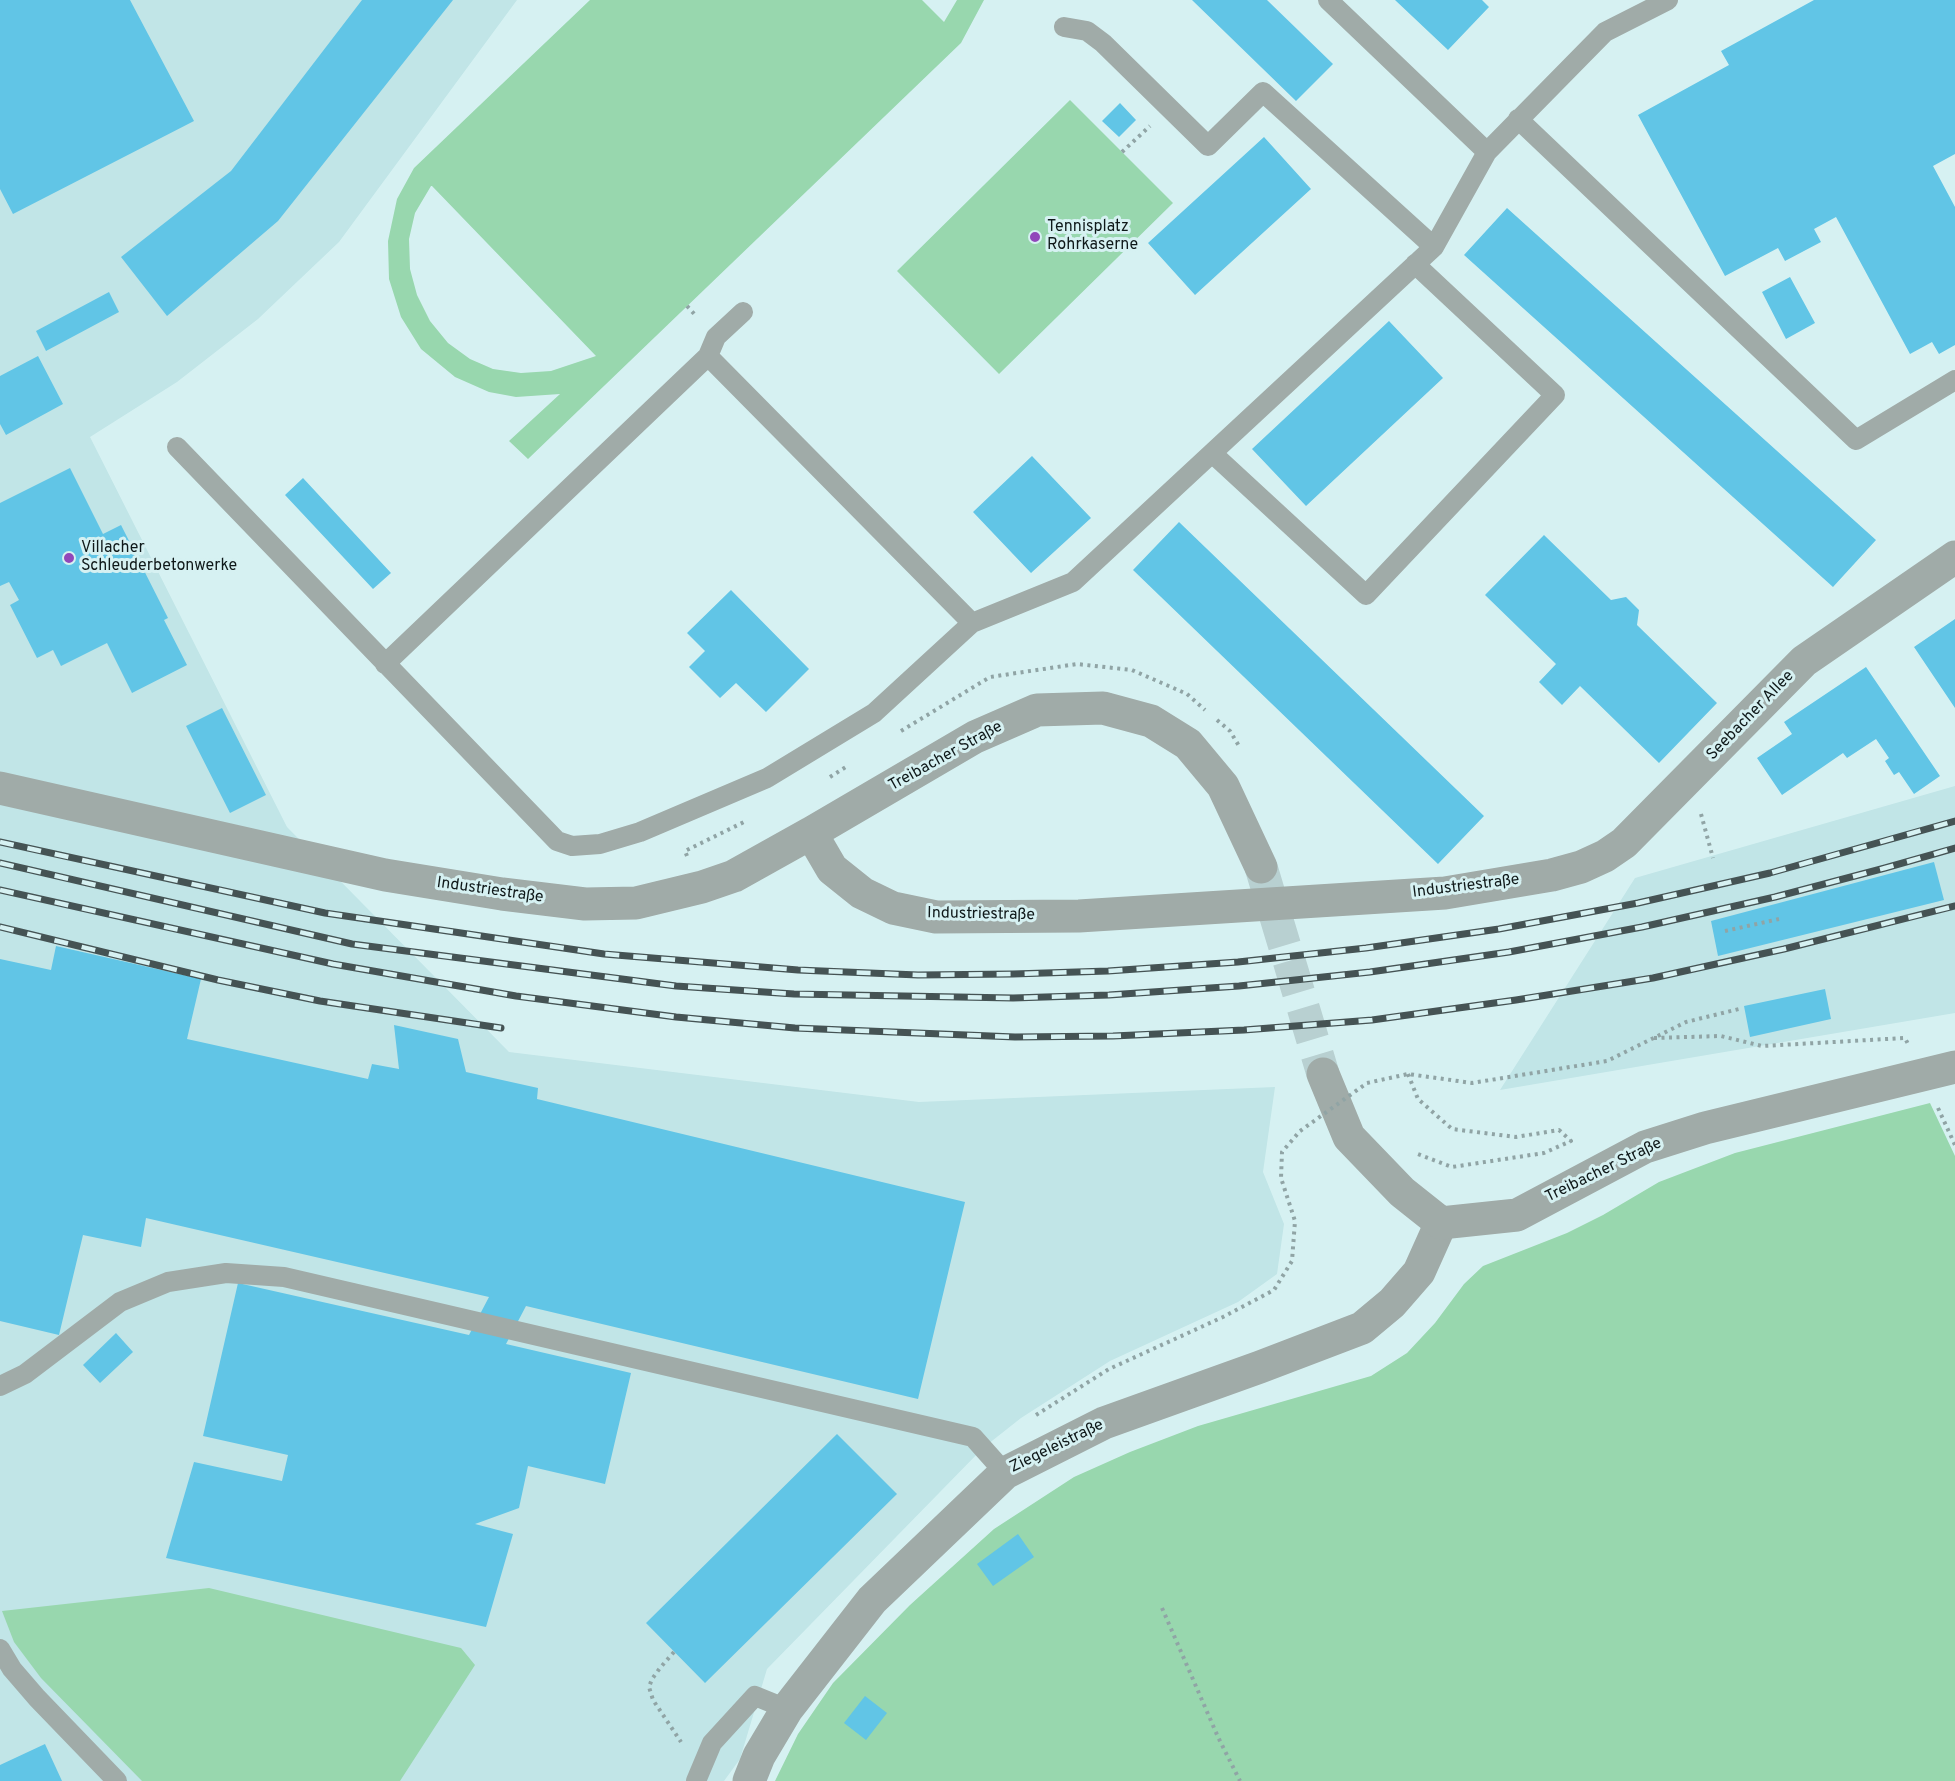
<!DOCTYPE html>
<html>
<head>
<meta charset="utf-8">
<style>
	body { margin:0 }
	canvas { display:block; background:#d6f1f2 }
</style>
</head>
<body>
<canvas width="1955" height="1781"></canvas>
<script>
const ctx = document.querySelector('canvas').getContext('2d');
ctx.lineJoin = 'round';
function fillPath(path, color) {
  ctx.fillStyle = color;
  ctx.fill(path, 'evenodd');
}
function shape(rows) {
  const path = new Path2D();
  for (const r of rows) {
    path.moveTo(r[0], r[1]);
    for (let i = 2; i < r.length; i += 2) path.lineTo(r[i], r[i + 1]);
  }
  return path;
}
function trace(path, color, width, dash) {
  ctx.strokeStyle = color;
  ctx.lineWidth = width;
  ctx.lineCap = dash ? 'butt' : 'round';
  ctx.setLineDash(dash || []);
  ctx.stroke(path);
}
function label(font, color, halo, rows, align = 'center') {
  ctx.font = font + ' Overpass,sans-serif';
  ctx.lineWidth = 6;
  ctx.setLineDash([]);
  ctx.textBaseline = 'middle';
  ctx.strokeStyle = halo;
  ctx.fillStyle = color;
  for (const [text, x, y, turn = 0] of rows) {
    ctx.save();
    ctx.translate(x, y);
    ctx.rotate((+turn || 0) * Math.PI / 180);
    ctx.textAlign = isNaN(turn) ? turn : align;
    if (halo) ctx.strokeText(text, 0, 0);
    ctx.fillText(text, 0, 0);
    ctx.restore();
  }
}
fillPath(shape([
	[0,0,517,0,339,242,258,319,177,382,90,437,287,827,509,1052,919,1102,1275,1087,1263,1172,1284,1224,1277,1274,1238,1302,1110,1361,1021,1418,983,1448,767,1669,740,1759,724,1781,0,1781],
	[1955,786,1955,1013,1500,1090,1635,878]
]), '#c1e5e7');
fillPath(shape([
	[590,0,922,0,944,22,957,0,984,0,961,43,528,459,509,441,560,394,516,397,489,392,455,377,421,349,401,317,389,279,388,241,397,199,414,168],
	[431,186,432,186,596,356,551,371,521,373,493,369,470,359,448,343,430,321,417,295,410,269,409,239,415,213],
	[1070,100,1173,203,999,374,897,271],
	[1930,1103,1955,1156,1955,1781,775,1781,798,1734,833,1683,910,1605,994,1529,1074,1477,1130,1452,1198,1426,1371,1376,1407,1353,1435,1323,1464,1284,1483,1266,1567,1233,1603,1215,1659,1182,1735,1153],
	[209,1588,461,1648,475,1665,400,1781,142,1781,41,1678,14,1642,2,1611]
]), '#98d7ae');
fillPath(shape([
	[0,0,130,0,194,121,13,214,0,189],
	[362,0,453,0,278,221,167,316,121,257,231,171],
	[1192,0,1267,0,1333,64,1296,101],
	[1395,0,1482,0,1489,7,1448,50],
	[1814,0,1955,0,1955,154,1933,166,1955,207,1955,345,1939,354,1932,342,1910,354,1836,217,1814,229,1821,242,1785,261,1778,248,1725,276,1638,115,1729,65,1721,51],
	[1120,103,1136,120,1119,137,1102,121],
	[1264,137,1311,189,1195,295,1148,243],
	[1507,208,1876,540,1833,587,1464,255],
	[1790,277,1815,323,1786,339,1762,292],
	[109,292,119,312,46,351,36,331],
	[1389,321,1443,378,1306,506,1252,449],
	[38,356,63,404,6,435,0,424,0,376],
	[1032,456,1091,518,1031,573,973,512],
	[70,468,103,534,121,525,168,618,164,620,187,665,132,693,107,643,61,666,53,650,37,658,10,605,19,600,9,582,0,586,0,503],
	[303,478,391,573,373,589,285,495],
	[1179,522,1484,816,1438,864,1133,570],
	[1544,535,1611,600,1626,597,1639,610,1637,625,1717,703,1659,763,1580,686,1562,705,1539,682,1556,664,1485,595],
	[731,590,809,669,766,712,736,683,720,698,689,667,705,651,687,633],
	[1955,619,1955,708,1914,647],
	[1866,667,1940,776,1914,794,1899,772,1894,775,1885,761,1889,758,1876,739,1847,758,1843,753,1782,795,1757,758,1792,734,1784,722],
	[222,708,266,795,230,813,186,726],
	[1934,862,1944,900,1718,956,1711,921],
	[56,946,201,979,187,1039,368,1079,372,1064,399,1069,394,1025,458,1039,466,1072,538,1088,537,1099,965,1202,918,1399,526,1306,506,1344,631,1373,605,1484,528,1466,519,1508,475,1524,513,1534,486,1627,166,1558,194,1462,282,1481,288,1455,203,1436,238,1283,469,1335,489,1297,146,1218,141,1247,83,1235,59,1335,0,1321,0,959,51,970],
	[1825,989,1831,1019,1750,1037,1744,1006],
	[116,1333,133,1352,100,1383,83,1365],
	[837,1434,897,1494,705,1683,646,1623],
	[1018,1534,1034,1557,993,1586,977,1564],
	[865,1696,887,1713,866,1740,844,1723],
	[45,1744,62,1781,0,1781,0,1765]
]), '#61c5e6');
trace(shape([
	[1261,867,1323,1074]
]), '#b8d0d1', 33, [33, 16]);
trace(shape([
	[1122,152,1150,126],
	[687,306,697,317],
	[1217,720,1230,731,1239,746],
	[901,731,990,677,1077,664,1132,670,1187,694,1205,710],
	[830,777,849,765],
	[1701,814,1713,858],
	[687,856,685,851,744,822],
	[1725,931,1779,919],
	[1654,1038,1721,1036,1762,1046,1905,1038,1908,1044],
	[1408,1074,1418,1099,1452,1129,1516,1137,1559,1130,1571,1141,1544,1153,1452,1167,1415,1153],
	[1367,1083,1408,1074,1472,1083,1607,1061,1686,1022,1739,1009],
	[1938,1108,1955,1145],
	[1036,1415,1109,1369,1223,1317,1274,1290,1292,1261,1295,1221,1281,1178,1282,1152,1300,1131],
	[1162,1608,1218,1737,1240,1781],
	[674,1652,660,1668,652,1679,649,1687,653,1700,681,1742]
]), '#90a4a5', 4, [3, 4.5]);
trace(shape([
	[1328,0,1487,152],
	[1064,27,1087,31,1103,43,1208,146,1263,92,1434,247],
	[1518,119,1856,440,1955,380],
	[708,356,716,337,743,312],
	[177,447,557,841,572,846,600,844,640,832,767,778,874,713,972,623,1073,582,1434,247,1487,152,1605,32,1668,0],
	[1212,453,1366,595,1555,395,1415,264],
	[385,664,708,356,972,623],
	[0,1386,25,1374,120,1302,168,1282,226,1273,284,1277,973,1437,1005,1473],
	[0,1649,12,1669,37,1698,117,1781],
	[696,1781,712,1743,755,1696,787,1709]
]), '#a0aba8', 20);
trace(shape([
	[749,1781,759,1756,787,1709,872,1600,1005,1473,1104,1423,1260,1367,1362,1328,1392,1303,1419,1272,1441,1223]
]), '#a0aba8', 33);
trace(shape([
	[0,788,385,875,502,894,585,904,636,903,702,887,734,876,811,833,832,869,862,893,893,908,936,917,1079,916,1445,893,1552,875,1581,867,1605,856,1624,843,1804,661,1955,557],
	[811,833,975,737,1037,710,1103,708,1151,721,1188,744,1223,786,1261,867],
	[1323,1074,1349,1137,1402,1192,1441,1223,1517,1215,1645,1147,1705,1128,1955,1067]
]), '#a0aba8', 33);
const rail = shape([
	[0,842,325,913,604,954,798,970,918,975,1013,974,1108,971,1238,962,1366,948,1499,929,1638,903,1770,873,1955,821],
	[0,863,352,944,676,986,794,994,1013,998,1109,995,1239,986,1370,972,1509,952,1642,927,1775,897,1885,868,1955,848],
	[0,890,333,964,516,996,676,1017,795,1028,1015,1037,1113,1036,1244,1030,1372,1020,1516,1000,1653,978,1784,949,1955,906],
	[0,927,218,980,320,1001,501,1028]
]);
trace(rail, '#455354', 7);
trace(rail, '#d6f1f2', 4.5, [14]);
trace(shape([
	[1300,1131,1367,1083]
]), '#90a4a5', 4, [3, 4.5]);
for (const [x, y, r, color] of [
	[1035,237,6,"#9147ba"],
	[69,558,6,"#9147ba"]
]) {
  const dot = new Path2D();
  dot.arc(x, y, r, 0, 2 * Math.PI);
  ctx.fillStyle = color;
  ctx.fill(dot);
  trace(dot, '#d6f1f2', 2);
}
label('16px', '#0f1819', '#d6f1f2', [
	["Tennisplatz",1047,228],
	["Rohrkaserne",1047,246],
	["Villacher",81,549],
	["Schleuderbetonwerke",81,567]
], 'left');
label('16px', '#0f1819', '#d6f1f2', [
	["Seebacher Allee",1751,716,-46],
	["Treibacher Straße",946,757,-29],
	["Industriestraße",1466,887,-7],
	["Industriestraße",490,891,8],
	["Industriestraße",981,915,1],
	["Treibacher Straße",1604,1171,-26],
	["Ziegeleistraße",1057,1447,-26]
]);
</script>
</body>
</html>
